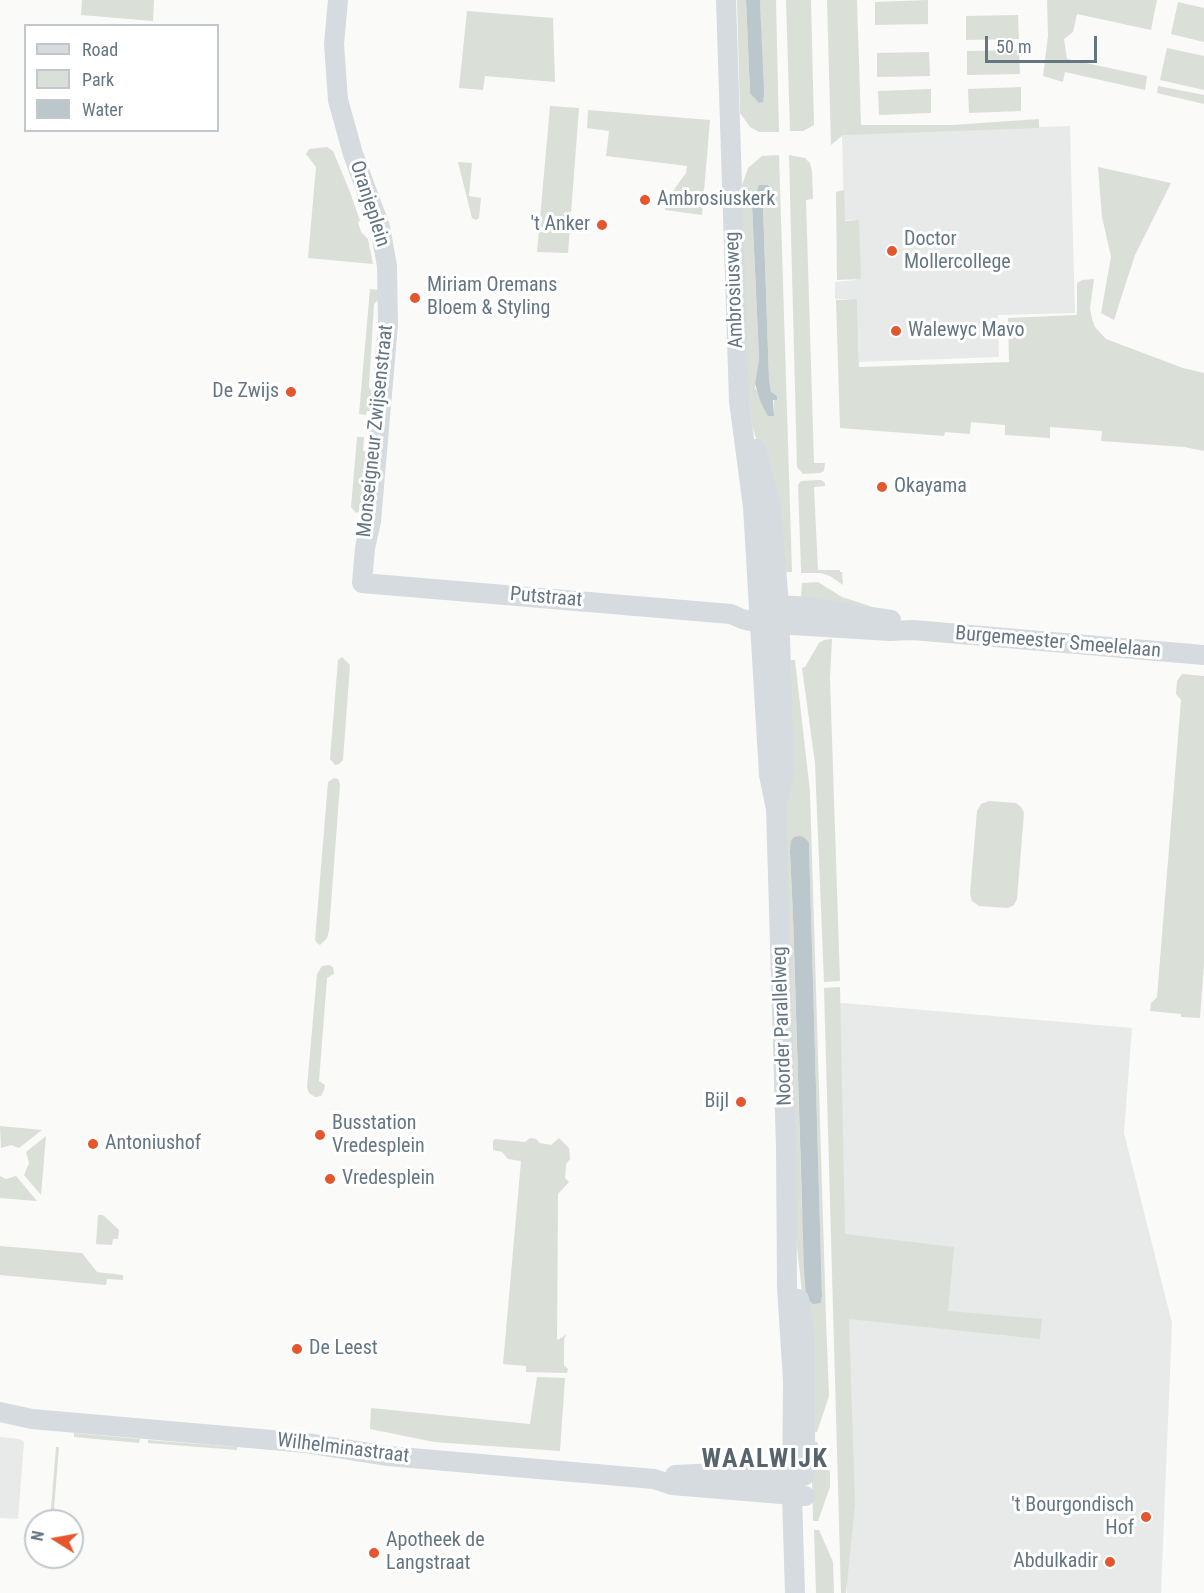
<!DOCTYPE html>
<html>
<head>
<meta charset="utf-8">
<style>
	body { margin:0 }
	#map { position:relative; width:1204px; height:1593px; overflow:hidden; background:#fafaf8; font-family:"Roboto Condensed",sans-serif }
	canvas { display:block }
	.legend { position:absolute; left:24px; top:24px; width:195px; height:108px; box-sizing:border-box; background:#fff; border:2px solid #c1c8cd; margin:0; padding:8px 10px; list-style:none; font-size:18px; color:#657683 }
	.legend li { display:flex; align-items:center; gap:12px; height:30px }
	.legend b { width:30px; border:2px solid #c1c8cd }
	.north { position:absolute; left:24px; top:1509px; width:60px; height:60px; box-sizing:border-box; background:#fff; border:2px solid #c1c8cd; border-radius:50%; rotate:281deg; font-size:16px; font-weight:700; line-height:24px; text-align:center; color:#657683 }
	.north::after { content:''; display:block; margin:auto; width:21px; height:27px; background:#e4572e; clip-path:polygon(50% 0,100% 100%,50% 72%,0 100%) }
	.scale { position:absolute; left:985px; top:36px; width:112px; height:27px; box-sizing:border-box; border:3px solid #657683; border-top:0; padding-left:8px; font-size:18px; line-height:21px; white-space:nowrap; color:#657683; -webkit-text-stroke:4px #fff; paint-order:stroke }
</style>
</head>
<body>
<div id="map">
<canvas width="1204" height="1593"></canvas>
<ul class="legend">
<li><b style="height:8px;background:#d6dbdf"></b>Road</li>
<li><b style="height:16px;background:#dadfd7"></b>Park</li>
<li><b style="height:16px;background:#bbc7cb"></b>Water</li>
</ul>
<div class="north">N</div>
<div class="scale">50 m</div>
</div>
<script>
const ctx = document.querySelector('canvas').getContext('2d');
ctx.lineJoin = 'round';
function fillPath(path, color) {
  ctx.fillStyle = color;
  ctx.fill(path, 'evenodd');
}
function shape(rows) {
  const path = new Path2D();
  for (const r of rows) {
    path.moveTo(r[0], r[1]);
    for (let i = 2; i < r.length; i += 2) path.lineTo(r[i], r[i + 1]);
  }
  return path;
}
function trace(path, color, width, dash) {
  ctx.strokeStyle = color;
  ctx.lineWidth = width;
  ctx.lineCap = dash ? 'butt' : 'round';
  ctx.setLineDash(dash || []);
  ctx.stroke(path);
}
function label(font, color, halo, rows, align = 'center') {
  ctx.font = font + ' "Roboto Condensed",sans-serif';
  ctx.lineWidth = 6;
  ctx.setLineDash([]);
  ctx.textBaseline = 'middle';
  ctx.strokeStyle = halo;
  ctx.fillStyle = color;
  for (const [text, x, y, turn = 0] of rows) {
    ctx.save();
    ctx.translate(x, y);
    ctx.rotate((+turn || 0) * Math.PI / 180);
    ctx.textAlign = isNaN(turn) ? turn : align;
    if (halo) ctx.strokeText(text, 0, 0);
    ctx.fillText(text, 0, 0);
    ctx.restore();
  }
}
fillPath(shape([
	[1070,126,1075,313,998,315,999,357,859,362,857,299,835,299,835,282,856,280,854,220,844,220,842,134],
	[831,1002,1132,1028,1124,1133,1172,1323,1161,1593,847,1593],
	[0,1437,20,1439,24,1442,18,1519,0,1518]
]), '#e8e9e9');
fillPath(shape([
	[82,0,154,0,153,21,81,15],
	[737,0,746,0,750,93,763,102,760,0,776,0,779,132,759,132,750,127,740,113],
	[786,0,811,0,814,125,803,131,790,131],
	[827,0,857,0,861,125,952,125,1039,119,1039,128,843,135,831,145],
	[928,0,928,24,875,25,875,2],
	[1047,0,1157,0,1151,30,1077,14,1073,32,1064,39,1067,59,1147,76,1145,90,1065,72,1063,82,1043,76,1048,36],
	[1178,2,1204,8,1204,42,1171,34],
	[467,11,553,18,555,82,485,76,483,90,459,88],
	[1018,15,1019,39,966,40,966,16],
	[1167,48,1204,56,1204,90,1160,80],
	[1019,50,1020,74,967,75,967,51],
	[929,52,930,76,877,77,877,53],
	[1158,86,1204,95,1204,104,1157,93],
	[1021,87,1021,111,969,113,968,89],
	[931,89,931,113,879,115,878,91],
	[550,106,579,108,568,253,537,252],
	[588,110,710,120,702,215,665,210,665,202,686,173,687,166,606,156,609,131,587,128],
	[327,147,333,151,350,192,360,221,358,222,361,232,368,239,373,264,308,258,316,167,306,154,309,149],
	[779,155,792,572,781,572,761,455,752,425,748,393,741,188,748,168,762,156],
	[769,188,763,206,769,379,771,392,774,396,774,415,755,388,755,384,759,358,752,205],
	[789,155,805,158,810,163,812,171,813,199,806,200,814,463,825,463,824,471,820,473,803,474,797,467],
	[458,162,472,163,469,196,481,198,479,218,476,220,472,218],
	[1098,167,1171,183,1135,255,1114,320,1101,313,1111,257,1102,217],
	[844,190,845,221,859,220,861,279,837,280,836,192],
	[1094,279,1090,308,1092,319,1095,327,1106,339,1183,368,1204,373,1204,451,1184,447,1101,441,1102,431,1050,427,1050,438,1005,435,1005,425,971,422,970,434,945,432,944,436,840,428,836,300,857,299,859,367,1009,362,1008,318,1077,315,1077,283,1082,280],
	[370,289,380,290,380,298,374,304,369,388,374,394,371,411,367,411,366,415,359,414],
	[357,437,364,437,363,451,367,452,363,508,360,511,356,513,351,507],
	[821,480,825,483,825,486,814,487,818,570,840,570,840,572,842,572,843,585,830,576,821,573,801,573,801,569,798,485,801,481],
	[818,582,842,597,870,606,870,607,801,597,802,583],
	[832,639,830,678,840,981,824,982,815,763,802,668,805,667,819,643,824,640],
	[342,657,350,665,343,760,339,764,335,765,330,759,338,660],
	[788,660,795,660,810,792,826,1319,829,1396,817,1432,810,1433,807,1336,796,1239,784,814],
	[809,843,822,1296,821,1303,802,1210,793,916,790,852],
	[1182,674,1204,676,1204,964,1200,1018,1181,1017,1181,1014,1150,1011,1151,1003,1157,997,1181,700,1176,694,1177,681],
	[334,778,338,779,340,784,329,931,327,938,320,945,317,943,315,940,328,782],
	[989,801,1016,803,1021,807,1024,813,1017,899,1014,905,1008,908,979,906,972,901,970,894,977,811,981,804],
	[329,965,333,967,334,974,327,978,319,1081,325,1085,324,1090,321,1096,315,1097,309,1093,307,1087,317,974,322,966],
	[840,987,845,1234,954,1247,948,1311,1042,1319,1040,1339,849,1319,855,1504,846,1593,841,1593,824,988],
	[0,1126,42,1130,19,1148,11,1145,1,1148],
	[46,1136,41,1195,24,1175,29,1163,26,1152],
	[530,1138,536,1139,540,1143,551,1145,559,1138,569,1148,570,1159,566,1164,565,1178,569,1182,558,1194,557,1339,558,1340,567,1334,564,1339,564,1365,568,1369,567,1373,526,1372,526,1366,503,1364,521,1161,508,1159,502,1152,493,1150,493,1141,495,1139,525,1142],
	[0,1176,6,1179,16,1176,37,1201,0,1198],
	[98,1215,103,1215,119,1230,118,1239,113,1239,112,1245,96,1244],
	[0,1246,82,1253,97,1272,123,1275,123,1280,107,1279,106,1285,0,1275],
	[537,1377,565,1378,560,1451,434,1442,370,1429,371,1408,530,1424],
	[74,1433,140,1439,139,1443,74,1437],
	[148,1440,237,1447,237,1450,148,1443],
	[811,1441,817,1442,830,1472,830,1487,818,1521,813,1521],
	[56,1447,59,1447,53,1521,50,1521],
	[814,1530,819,1530,833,1562,834,1593,816,1593]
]), '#dadfd7');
fillPath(shape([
	[746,0,760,0,764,94,763,102,759,103,750,93],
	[759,185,768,185,769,188,763,206,769,379,771,392,777,396,777,400,773,400,774,416,768,416,761,403,755,384,759,358,752,205],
	[801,836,806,839,809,843,822,1296,821,1303,813,1304,806,1297,804,1268,793,916,790,852,791,841,794,837]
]), '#bbc7cb');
trace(shape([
	[338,0,334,44,338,100,353,154,380,227,387,266,388,325,371,521,365,548,362,583,731,614,742,619,759,623,890,631,913,630,1204,655],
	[726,0,739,401,753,507,769,775,776,809,786,1148,787,1287,793,1381,792,1496,795,1593],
	[756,449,771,507,779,605,784,772,778,801],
	[765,605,797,606,891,620],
	[799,1299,805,1337,805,1473],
	[0,1412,32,1419,306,1443,388,1456,654,1479,672,1485,805,1496],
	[675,1475,717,1473,804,1476]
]), '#d6dbdf', 20);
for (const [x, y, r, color] of [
	[645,200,6,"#e4572e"],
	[602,225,6,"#e4572e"],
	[892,251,6,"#e4572e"],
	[415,298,6,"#e4572e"],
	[896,331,6,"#e4572e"],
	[291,392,6,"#e4572e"],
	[882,487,6,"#e4572e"],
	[741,1102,6,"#e4572e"],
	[320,1135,6,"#e4572e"],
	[93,1144,6,"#e4572e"],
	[330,1179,6,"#e4572e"],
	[297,1349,6,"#e4572e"],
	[1146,1517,6,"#e4572e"],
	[374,1553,6,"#e4572e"],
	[1110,1562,6,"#e4572e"]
]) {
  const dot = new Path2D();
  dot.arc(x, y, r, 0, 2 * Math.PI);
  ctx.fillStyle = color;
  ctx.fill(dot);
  trace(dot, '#fff', 2);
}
label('20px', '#657683', '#fff', [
	["Ambrosiuskerk",657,200],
	["'t Anker",590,225,"right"],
	["Doctor",904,240],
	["Mollercollege",904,263],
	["Miriam Oremans",427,286],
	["Bloem & Styling",427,309],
	["Walewyc Mavo",908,331],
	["De Zwijs",279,392,"right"],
	["Okayama",894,487],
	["Bijl",729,1102,"right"],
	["Busstation",332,1124],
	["Vredesplein",332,1147],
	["Antoniushof",105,1144],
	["Vredesplein",342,1179],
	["De Leest",309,1349],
	["'t Bourgondisch",1134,1506,"right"],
	["Hof",1134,1529,"right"],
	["Apotheek de",386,1541],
	["Langstraat",386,1564],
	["Abdulkadir",1098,1562,"right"]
], 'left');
label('20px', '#657683', '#fff', [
	["Oranjeplein",369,204,72],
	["Ambrosiusweg",735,290,-92],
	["Monseigneur Zwijsenstraat",376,431,-84],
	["Putstraat",546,598,5],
	["Burgemeester Smeelelaan",1058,643,5],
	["Noorder Parallelweg",783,1026,-92],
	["Wilhelminastraat",343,1449,7]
]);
ctx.letterSpacing = '1.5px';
label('bold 26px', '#57646e', '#fff', [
	["WAALWIJK",765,1460]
]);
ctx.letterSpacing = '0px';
</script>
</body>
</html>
